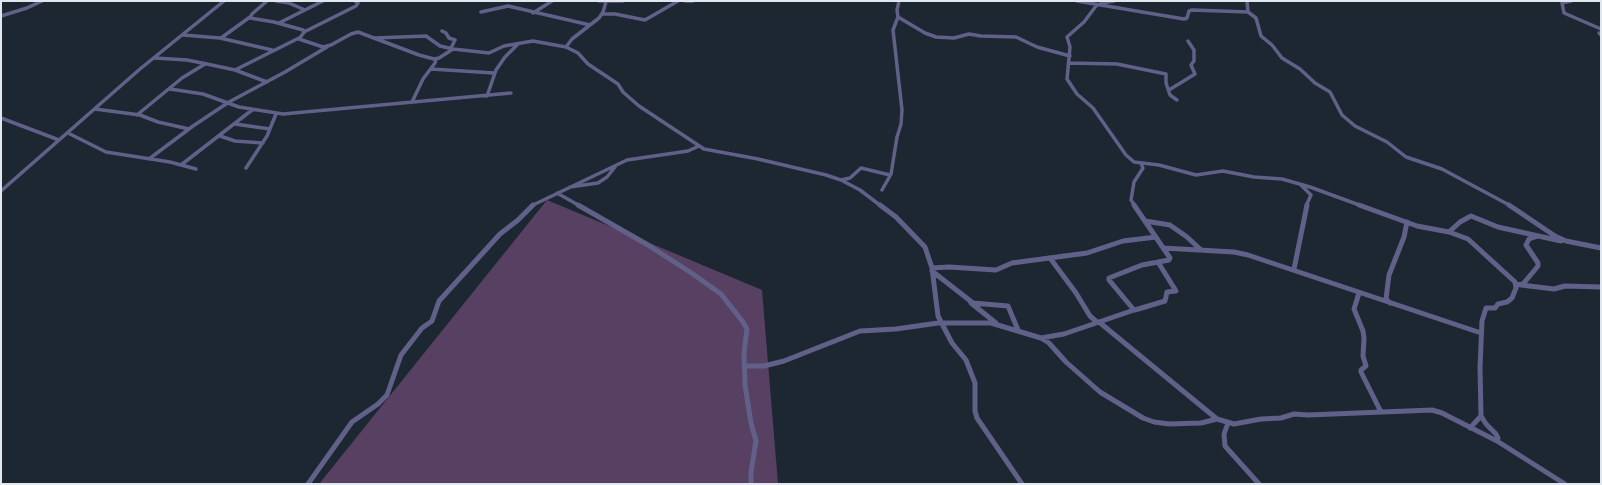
<!DOCTYPE html>
<html>
<head>
<meta charset="utf-8">
<style>
	body { margin:0 }
	#map { position:relative; width:1602px; height:485px; overflow:hidden; background:#1c2732; font-family:Rubik,sans-serif }
	canvas { display:block }
	.frame { position:absolute; inset:0; border:2px solid #e0e7ef; pointer-events:none }
</style>
</head>
<body>
<div id="map">
<canvas width="1602" height="485"></canvas>
<div class="frame"></div>
</div>
<script>
const ctx = document.querySelector('canvas').getContext('2d');
ctx.lineJoin = 'round';
function fillPath(path, color) {
  ctx.fillStyle = color;
  ctx.fill(path, 'evenodd');
}
function shape(rows) {
  const path = new Path2D();
  for (const r of rows) {
    path.moveTo(r[0], r[1]);
    for (let i = 2; i < r.length; i += 2) path.lineTo(r[i], r[i + 1]);
  }
  return path;
}
function trace(path, color, width, dash) {
  ctx.strokeStyle = color;
  ctx.lineWidth = width;
  ctx.lineCap = dash ? 'butt' : 'round';
  ctx.setLineDash(dash || []);
  ctx.stroke(path);
}
fillPath(shape([
	[547,200,762,290,778,484,319,484]
]), '#574062');
trace(shape([
	[267,1,252,14,250,18,274,22,303,30,305,31,299,39,323,47,331,45,351,34,358,32,419,55,434,59,439,58,453,49,489,53,504,46,533,41,566,47,578,53,588,64,618,84,623,92,639,106,704,149,758,159,826,175,841,180,860,190,881,206],
	[276,1,289,3,305,10],
	[599,1,623,1],
	[685,1,693,1],
	[1077,1,1184,19,1187,18,1189,11,1192,10,1248,12],
	[1114,1,1102,3,1096,6,1084,22,1067,37,1070,47,1067,79,1077,94,1093,108,1126,155,1134,162,1159,165,1196,175,1223,171,1254,177,1282,179,1310,187,1362,206],
	[1247,1,1248,12,1256,18,1261,36,1272,45,1282,58,1300,69,1315,83,1330,92,1342,115,1355,126,1387,142,1406,157,1442,169,1511,206],
	[1571,1,1562,3,1564,13,1601,29],
	[481,12,508,6,590,25],
	[533,13,552,1],
	[602,14,615,14,645,20,678,1],
	[1,16,27,8,42,1],
	[898,17,925,33,936,37,954,38,969,34,981,36,1016,37,1037,47,1070,56],
	[279,23,323,1],
	[442,31,446,33,449,38,455,40,451,48],
	[304,32,356,6,358,3,355,1],
	[1601,33,1599,33,1601,35],
	[183,35,220,38,272,50],
	[221,38,250,17],
	[375,38,426,36,440,46,453,49],
	[566,47,572,39,599,18,603,12,606,2],
	[155,58,187,60,207,64,235,70,267,82],
	[1069,63,1117,64,1166,74,1166,83,1170,95,1177,100],
	[431,69,494,73],
	[235,70,299,38],
	[170,89,203,94,239,107,283,114,511,93],
	[1169,90,1195,74,1191,65,1194,61,1194,50,1188,41],
	[487,96,496,70,505,57,518,44],
	[412,102,423,79,435,63,436,59],
	[95,109,140,115,158,122,189,129],
	[137,115,182,78,205,64],
	[1,118,59,140],
	[235,124,270,129],
	[68,133,106,152,170,162,196,169],
	[220,136,235,141,263,143],
	[149,159,193,126,229,102,285,72,327,47],
	[181,165,252,110],
	[246,168,267,136,276,114],
	[841,180,850,178,861,168,890,175],
	[1301,185,1311,195,1306,206],
	[570,187,598,183,607,177,615,167],
	[882,190,891,174,897,137,901,124,902,110,893,30,898,17,897,10,899,1],
	[1,191,140,69,224,1],
	[557,193,580,206],
	[531,206,627,160,688,151,699,146],
	[1135,206,1131,200,1134,182,1143,168,1141,164]
]), '#606088', 3.5);
trace(shape([
	[578,205,648,245,693,274,721,294,743,322,747,329,744,353,745,385,751,423,756,441,751,472,751,484],
	[880,205,896,217,925,247,932,268,938,316,952,343,966,360,975,383,975,411,977,418,1022,484],
	[1359,205,1417,226,1449,232,1468,239,1515,282,1516,288,1512,298,1507,302,1498,304,1495,308,1486,308,1482,321,1480,367,1481,416,1486,424,1496,434,1498,438,1497,441],
	[1509,205,1555,236,1566,241,1601,248],
	[1145,221,1170,225,1187,237,1200,249],
	[1449,232,1460,222,1471,216,1498,227,1561,241],
	[1163,248,1234,252,1248,255,1481,333],
	[1050,258,1076,293,1090,316,1097,322],
	[932,268,949,267,996,270,1012,263,1087,253,1123,241,1156,237],
	[1294,269,1307,205],
	[932,271,973,303,1008,306,1018,330],
	[1516,285,1523,284,1538,266,1538,263,1526,245,1529,239,1538,236],
	[1521,285,1554,289,1565,286,1601,287],
	[1359,293,1354,309,1363,331,1364,338,1363,356,1366,366,1361,370,1361,372,1381,412],
	[971,303,996,323],
	[1390,303,1386,299,1389,275,1404,237,1407,222],
	[1135,310,1165,301,1167,292,1176,291,1158,262],
	[1099,322,1217,419],
	[1041,338,1064,334,1134,310,1109,280,1109,278,1142,265,1169,260,1170,258,1134,205],
	[745,366,764,366,784,361,860,331,896,329,938,323,991,323,1041,338,1049,343,1066,362,1100,392,1143,418,1154,422,1169,424,1201,423,1217,419,1234,424,1261,419,1281,418,1294,414,1308,415,1432,410,1442,413,1497,441,1565,484],
	[1228,423,1224,434,1225,446,1259,484],
	[1470,428,1481,416],
	[308,484,352,422,378,404,387,395,401,355,422,328,432,321,439,301,500,234,518,220,533,205]
]), '#606088', 5);
</script>
</body>
</html>
